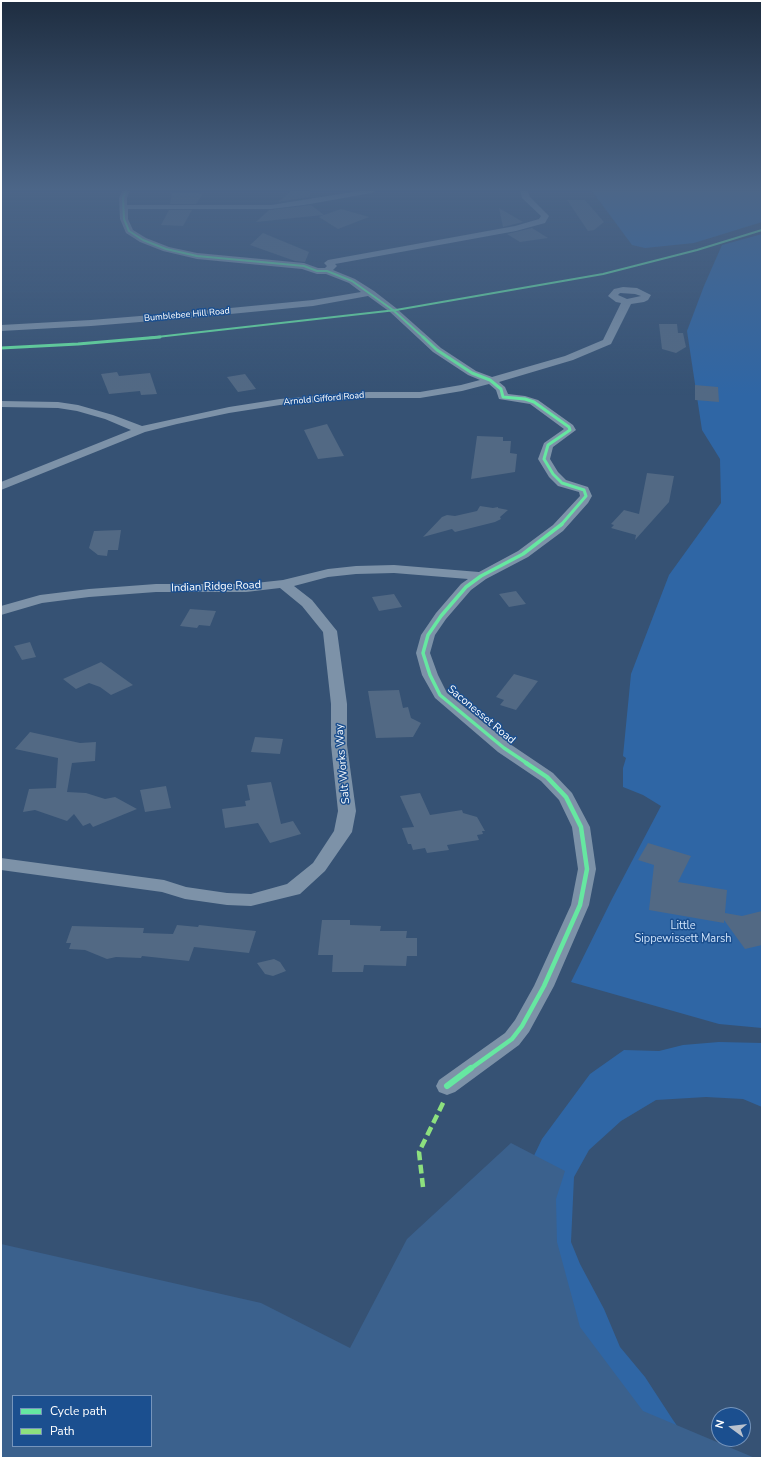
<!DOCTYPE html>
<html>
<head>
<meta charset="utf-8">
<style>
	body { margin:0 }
	#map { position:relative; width:763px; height:1459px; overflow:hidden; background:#365274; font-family:"Nunito Sans",sans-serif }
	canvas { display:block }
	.frame { position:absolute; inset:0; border:2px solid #fff; pointer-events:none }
	.legend { position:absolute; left:12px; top:1395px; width:140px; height:52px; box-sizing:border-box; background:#1b4f8f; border:1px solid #7695bc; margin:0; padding:5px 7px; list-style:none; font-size:12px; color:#fff }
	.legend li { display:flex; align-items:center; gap:8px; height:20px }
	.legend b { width:20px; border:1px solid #7695bc }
	.north { position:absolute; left:711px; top:1407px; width:40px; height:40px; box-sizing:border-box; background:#1b4f8f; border:1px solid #7695bc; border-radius:50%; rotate:285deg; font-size:11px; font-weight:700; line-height:16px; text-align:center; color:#fff }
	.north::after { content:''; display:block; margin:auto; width:14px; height:18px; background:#b9c2ce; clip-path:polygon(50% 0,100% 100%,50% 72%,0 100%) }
</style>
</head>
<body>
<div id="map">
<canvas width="763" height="1459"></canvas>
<div class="frame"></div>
<ul class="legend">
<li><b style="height:5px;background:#66e7a1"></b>Cycle path</li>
<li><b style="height:5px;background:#8de07e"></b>Path</li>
</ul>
<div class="north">N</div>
</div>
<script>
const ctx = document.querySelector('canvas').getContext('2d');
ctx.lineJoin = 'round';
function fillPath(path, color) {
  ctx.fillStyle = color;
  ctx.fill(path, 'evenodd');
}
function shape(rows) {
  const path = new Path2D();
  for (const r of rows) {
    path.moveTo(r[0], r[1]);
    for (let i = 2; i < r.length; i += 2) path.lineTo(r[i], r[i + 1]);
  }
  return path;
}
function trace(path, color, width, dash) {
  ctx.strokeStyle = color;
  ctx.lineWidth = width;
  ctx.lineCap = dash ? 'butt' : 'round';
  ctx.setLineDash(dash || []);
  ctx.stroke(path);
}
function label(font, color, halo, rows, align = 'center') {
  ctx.font = font + ' "Nunito Sans",sans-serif';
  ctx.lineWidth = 3;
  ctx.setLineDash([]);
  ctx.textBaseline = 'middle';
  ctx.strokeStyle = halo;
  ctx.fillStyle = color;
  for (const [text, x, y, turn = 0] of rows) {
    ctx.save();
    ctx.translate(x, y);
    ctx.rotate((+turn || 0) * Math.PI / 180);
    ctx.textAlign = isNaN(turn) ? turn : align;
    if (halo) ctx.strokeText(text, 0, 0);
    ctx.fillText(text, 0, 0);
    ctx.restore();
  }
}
fillPath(shape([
	[592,191,762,191,762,222,694,243,645,248,632,245],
	[762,234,762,1028,719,1024,571,982,612,899,661,806,643,795,623,787,623,768,626,758,623,756,631,674,669,575,721,503,720,459,702,430,687,331,704,286,722,245],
	[719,1042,762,1043,762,1107,743,1099,706,1097,656,1100,621,1121,589,1150,574,1177,571,1242,580,1264,604,1309,620,1347,645,1377,673,1420,700,1458,600,1458,529,1166,542,1139,590,1074,624,1050,659,1051,683,1045]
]), '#2f66a5');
fillPath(shape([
	[511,1143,565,1171,556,1199,557,1242,580,1327,643,1411,755,1458,1,1458,1,1244,261,1303,350,1348,407,1239],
	[13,1396,151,1396,151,1446,13,1446]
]), '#3b618d');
fillPath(shape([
	[291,191,310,191,310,197,278,202],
	[172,193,197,193,203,194,196,204,170,204],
	[567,200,585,200,604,222,594,230,588,231],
	[311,205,324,215,341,209,369,217,338,229,319,217,323,215,256,222,269,210],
	[499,208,523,222,503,227],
	[169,210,192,210,183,226,161,225],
	[532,228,548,238,520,242,507,234],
	[263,233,309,252,305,262,295,261,250,245],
	[659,324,677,324,678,333,683,333,686,347,676,353,662,349],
	[117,372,119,376,150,373,157,394,141,395,140,391,109,394,101,374],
	[245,374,256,389,238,392,227,377],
	[695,385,718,387,719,402,695,400],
	[327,424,344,456,318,459,304,430],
	[477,436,503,437,503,441,511,441,510,453,517,454,515,472,471,479],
	[647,473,674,476,669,502,635,540,636,535,611,528,614,525,611,524,624,510,639,514],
	[480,506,493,508,498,507,498,508,508,510,500,517,501,519,495,522,455,532,452,529,423,537,442,517,447,515,455,516,477,511],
	[121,530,118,550,108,550,107,556,98,555,89,548,94,531],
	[516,591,526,604,509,607,499,594],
	[394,594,402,607,379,611,372,597],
	[190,609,216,611,210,626,199,625,197,628,180,626],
	[30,642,36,657,22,660,14,646],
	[101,662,133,685,111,695,100,687,89,683,76,689,63,679],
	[514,674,538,681,516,710,500,705,504,700,496,697],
	[399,690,403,708,408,707,411,718,421,723,413,737,376,738,368,691],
	[30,732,80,743,96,742,95,761,72,763,67,792,86,793,105,799,115,797,137,809,93,827,90,823,83,826,74,814,67,821,35,810,23,812,29,789,56,788,58,758,15,749],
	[255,737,283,739,280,754,251,752],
	[271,782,281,824,293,821,301,834,270,843,258,823,225,828,222,809,246,806,245,801,250,800,247,785],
	[166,786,171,808,145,812,140,790],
	[420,793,430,815,462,810,463,813,477,817,485,831,482,831,483,834,477,835,479,840,447,845,449,850,427,853,425,848,413,850,411,844,408,844,402,828,414,827,400,796],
	[648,843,691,856,678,882,727,890,725,913,742,916,762,911,762,945,745,949,724,920,724,923,649,910,654,865,638,860],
	[322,920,350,920,350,925,381,926,380,931,407,931,406,938,417,938,417,956,407,956,406,966,364,965,363,972,332,972,333,955,318,955],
	[177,925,198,927,199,925,256,931,249,953,194,947,189,961,142,956,141,958,116,957,107,959,85,950,69,949,71,943,66,943,72,926,144,928,143,933,173,934],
	[274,959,280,962,286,971,273,976,265,974,257,963]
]), '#526984');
fillPath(shape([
	[122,191,130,191,127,198,127,205,271,205,358,191,376,191,372,193,304,205,271,209,128,209,128,219,133,230,146,238,169,247,197,253,304,263,318,268,325,268,327,266,324,263,328,260,515,226,539,219,541,216,522,198,520,191,528,191,530,197,549,216,545,223,516,231,335,264,337,266,333,270,355,279,374,291,396,308,441,348,476,371,492,377,565,356,603,340,621,303,616,302,608,296,614,289,623,287,637,288,651,295,648,300,644,302,631,304,611,344,573,360,499,382,505,387,508,394,525,396,538,400,573,425,576,430,553,447,550,459,558,472,566,480,588,487,592,496,588,503,563,531,528,557,486,579,471,590,446,619,435,635,430,653,438,675,447,693,510,744,553,773,572,793,590,827,596,869,589,905,554,986,529,1032,519,1045,455,1092,447,1095,439,1092,436,1086,439,1080,505,1033,515,1020,534,986,571,905,578,869,572,827,559,800,541,781,498,752,435,698,422,675,416,653,421,635,436,613,461,584,468,579,394,573,356,574,328,577,294,586,312,600,337,631,347,704,347,745,356,811,352,832,325,871,300,894,251,906,227,905,185,899,162,892,1,870,1,858,164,880,186,887,227,893,251,894,287,884,313,863,334,831,338,811,331,745,331,704,323,632,302,606,280,588,246,592,156,592,89,597,42,603,1,615,1,606,40,595,89,589,156,584,246,584,283,580,328,569,356,566,394,565,479,572,518,551,553,525,580,496,579,492,558,486,549,477,538,459,544,443,564,429,530,404,499,399,496,390,489,384,462,391,420,398,368,398,280,405,229,413,177,424,145,432,1,490,1,482,131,430,105,419,77,411,58,408,1,407,1,401,58,402,78,405,113,415,142,426,229,407,280,399,368,392,420,392,461,385,480,380,468,375,433,352,390,312,368,296,313,306,189,318,91,326,1,331,1,325,91,320,189,312,313,300,361,292,349,283,326,274,317,274,302,269,197,259,163,251,140,242,126,233,120,219,119,198,122,191],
	[620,293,635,294,641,296,627,299,618,295,620,293]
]), '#7d92a8');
trace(shape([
	[423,1187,419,1152,444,1101]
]), '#8de07e', 4.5, [9, 4.5]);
trace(shape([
	[126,191,123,198,124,219,129,231,143,240,166,249,197,256,304,266,317,271,327,271,352,281,393,310,424,338],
	[148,338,396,310,603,274,697,250,762,230]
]), '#66e7a1', 2);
trace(shape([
	[423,337,437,350,472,373,490,380,501,389,503,397,525,399,534,402,569,427,570,430,548,445,544,459,553,474,562,483,584,490,586,496,561,525],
	[1,348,78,344,160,337]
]), '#66e7a1', 3);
trace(shape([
	[528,764,504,748,440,695,430,675,423,653,428,635,441,616,466,587,481,576,523,554,562,524]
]), '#66e7a1', 3.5);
trace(shape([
	[470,1069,512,1039,522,1026,544,986,580,905,587,869,581,827,566,797,547,777,526,763]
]), '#66e7a1', 4.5);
trace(shape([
	[447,1086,471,1068]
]), '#66e7a1', 6);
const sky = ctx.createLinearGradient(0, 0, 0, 395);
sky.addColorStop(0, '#1e2d40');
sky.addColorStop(0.48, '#4c6688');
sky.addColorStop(1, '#4c668800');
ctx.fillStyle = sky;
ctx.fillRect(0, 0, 763, 395);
label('9px', '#fff', '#1b4f8f', [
	["Bumblebee Hill Road",187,315,-5],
	["Arnold Gifford Road",324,399,-5]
]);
label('11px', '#fff', '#1b4f8f', [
	["Indian Ridge Road",216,587,-2],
	["Saconesset Road",481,715,40],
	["Salt Works Way",343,764,-95]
]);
label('11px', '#cfe3fa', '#1b4f8f', [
	["Little",683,926],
	["Sippewissett Marsh",683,939]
]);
</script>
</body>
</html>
